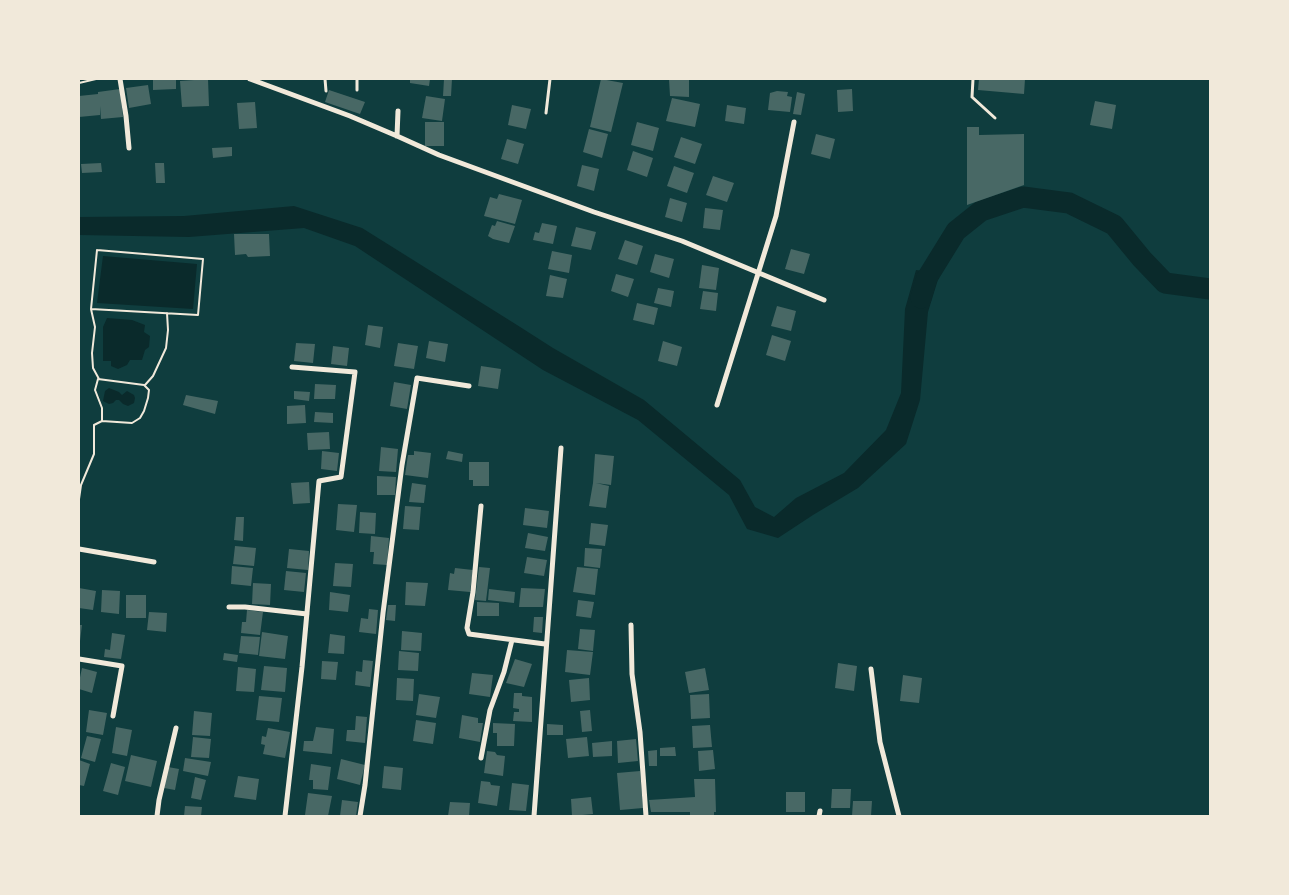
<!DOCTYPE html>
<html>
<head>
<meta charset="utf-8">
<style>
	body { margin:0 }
	#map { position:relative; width:1289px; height:895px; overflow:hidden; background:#0f3d3e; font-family:"DM Sans",sans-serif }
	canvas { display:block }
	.frame { position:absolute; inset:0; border:80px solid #f1e9da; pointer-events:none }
</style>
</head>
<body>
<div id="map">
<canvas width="1289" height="895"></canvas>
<div class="frame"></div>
</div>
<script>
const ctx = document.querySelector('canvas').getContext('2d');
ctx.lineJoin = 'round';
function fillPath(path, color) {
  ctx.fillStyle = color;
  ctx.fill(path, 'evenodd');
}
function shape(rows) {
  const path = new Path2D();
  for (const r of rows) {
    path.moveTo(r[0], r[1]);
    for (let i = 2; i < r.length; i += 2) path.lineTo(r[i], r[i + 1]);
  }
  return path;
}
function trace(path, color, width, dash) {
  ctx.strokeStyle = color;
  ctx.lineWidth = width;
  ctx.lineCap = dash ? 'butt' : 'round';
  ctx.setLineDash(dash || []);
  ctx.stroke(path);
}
fillPath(shape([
	[294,206,362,228,517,325,553,348,644,400,740,480,755,507,774,517,796,498,844,473,886,430,901,393,905,309,916,270,940,273,928,312,920,400,906,444,858,488,813,515,778,538,747,529,729,495,638,420,543,370,355,246,304,228,189,237,79,235,79,217,184,216],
	[103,256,197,264,193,309,97,303],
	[107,318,132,320,145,325,144,332,150,336,149,347,145,350,142,360,130,360,127,365,118,369,111,366,111,361,103,361,103,327],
	[109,388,119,392,122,395,127,391,134,395,135,398,134,403,128,406,123,404,119,400,116,400,113,403,109,404,103,401,105,391]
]), '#0a2a2b');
trace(shape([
	[921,298,927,278,956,231,981,211,1023,197,1069,203,1114,225,1142,259,1165,283,1210,289]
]), '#0a2a2b', 21);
fillPath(shape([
	[153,79,176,79,176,89,153,90],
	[208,79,209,106,182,107,180,81],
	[410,79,430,79,429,86,410,83],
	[444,79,452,79,451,96,443,96],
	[601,79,623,83,611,132,590,127],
	[669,79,689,79,689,97,670,96],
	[979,79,1025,79,1024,94,978,90],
	[148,85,151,104,129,108,126,88],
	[120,89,123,117,101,119,100,106,100,115,79,117,79,96,98,94,98,92],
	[852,89,853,111,838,112,837,90],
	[329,90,365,102,360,114,325,102],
	[777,91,788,92,787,96,792,97,790,112,768,110,770,93],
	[797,92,805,94,801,115,793,114],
	[426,96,445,99,442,121,422,118],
	[672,98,700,104,695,127,666,121],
	[1095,101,1116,105,1112,129,1090,125],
	[255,102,257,128,239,129,237,103],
	[512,105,531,109,526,129,508,125],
	[727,105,746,108,744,124,725,121],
	[425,122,444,122,444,146,425,146],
	[637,122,659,128,653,151,631,145],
	[967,127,979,127,979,135,1024,134,1024,185,967,205],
	[589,129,608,134,602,158,583,152],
	[816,134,835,139,830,159,811,154],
	[681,137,702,144,695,164,674,157],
	[507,139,524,144,518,164,501,159],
	[232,147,232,156,213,158,212,148],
	[633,151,653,158,647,177,627,170],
	[101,163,102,172,82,173,81,164],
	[155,163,164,163,165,183,156,183],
	[582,165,599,169,594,191,577,186],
	[674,166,694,173,687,193,667,186],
	[713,176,734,183,727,202,706,195],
	[499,194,522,200,515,224,484,216,490,197,497,199],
	[670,198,687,203,682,222,665,217],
	[705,208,723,210,720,230,703,228],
	[497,221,515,226,509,243,493,239,488,236,492,225,495,226],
	[542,223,557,226,553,244,533,240,535,232,539,233],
	[576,227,596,232,591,250,571,246],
	[234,234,269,234,270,256,248,257,246,254,235,255],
	[625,240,643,246,637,265,618,259],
	[791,249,810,254,804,274,785,269],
	[552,251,572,255,569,273,548,269],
	[655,254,674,259,669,278,650,272],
	[702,265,719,268,716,290,699,288],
	[616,274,634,279,628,297,611,291],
	[550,275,567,279,563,298,546,296],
	[658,288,674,291,671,307,654,303],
	[703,291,718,293,716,311,700,309],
	[637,303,658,308,654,325,633,320],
	[777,306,796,311,791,331,771,326],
	[368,325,383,327,380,348,365,345],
	[772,335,791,341,785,361,766,355],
	[429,341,448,344,445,362,426,358],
	[663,341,682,347,677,366,658,361],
	[296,343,315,344,313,363,294,361],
	[398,343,418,346,414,369,394,366],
	[333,346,349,348,347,366,331,364],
	[481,366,501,369,498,389,478,386],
	[394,382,411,385,407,409,390,406],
	[315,384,336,385,335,399,314,399],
	[294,391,310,392,309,401,294,399],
	[186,395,218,401,215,414,183,405],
	[305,405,306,423,287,424,287,406],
	[315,412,333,413,333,423,314,422],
	[329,432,330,449,308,450,307,433],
	[381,447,398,449,396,472,379,471],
	[322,451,339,453,337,471,321,469],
	[414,451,431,453,428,478,405,475,408,455,414,455],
	[448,451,463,454,462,462,446,459],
	[595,454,614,456,611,485,596,483,609,486,606,508,589,506,593,483],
	[469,462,489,462,489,486,473,486,473,480,469,480],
	[377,476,396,477,395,495,377,495],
	[309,482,310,503,293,504,291,483],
	[412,483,426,485,424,503,409,502],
	[338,504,357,505,354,532,336,530],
	[405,506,421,507,419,530,403,529],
	[525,508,549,511,547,528,523,525],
	[360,512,376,513,375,534,359,533],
	[236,517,244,517,243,541,234,540],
	[591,523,608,525,605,546,589,544],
	[528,533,548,537,545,551,525,548],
	[371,536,389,538,387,565,373,564,374,552,370,552],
	[235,546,256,548,254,566,233,564],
	[585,548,602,549,600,568,584,566],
	[289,549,309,551,308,570,287,568],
	[527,557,547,560,544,576,524,573],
	[335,563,353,564,351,587,333,586],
	[232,566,253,568,251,586,231,584],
	[479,567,490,568,486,601,475,600],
	[577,567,598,569,595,595,573,592],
	[455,568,473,570,470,592,448,590,450,573,454,574],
	[286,571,306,573,304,592,284,590],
	[406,582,428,583,425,606,405,605],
	[253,583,271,584,270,605,252,604],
	[79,588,96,591,93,610,79,608],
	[521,588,545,589,543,607,519,607],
	[489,589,515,592,514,603,488,600],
	[102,590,120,591,119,614,101,612],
	[330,592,350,595,348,612,329,610],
	[126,595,146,595,146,618,126,618],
	[578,600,594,602,591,618,576,616],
	[477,602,499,603,499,616,477,616],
	[388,605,396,605,395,621,386,620],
	[369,609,378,610,376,634,359,632,361,618,368,619],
	[247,610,263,612,260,635,241,633,242,622,246,622],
	[149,612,167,613,166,632,147,630],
	[534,617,543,617,542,633,533,632],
	[79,625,82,625,80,641,79,641],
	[580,629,595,630,593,651,578,649],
	[402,631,422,633,421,651,401,650],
	[262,632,288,636,285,659,259,656],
	[112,633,125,635,121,659,104,657,105,649,110,650],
	[330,634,345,636,344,654,328,653],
	[241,636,260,637,258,655,239,653],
	[567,650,593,652,590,675,565,672],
	[399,651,419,653,418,671,398,670],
	[224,653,238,655,237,662,223,660],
	[515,659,532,664,524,687,506,683],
	[363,660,373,661,370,687,355,685,356,671,362,672],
	[322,661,338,662,336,680,321,679],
	[838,663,857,666,854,691,835,688],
	[264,666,287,668,285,692,261,690],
	[238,667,256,669,254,692,236,691],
	[82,668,97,672,92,693,79,689,79,682],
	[705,668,709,690,689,693,685,672],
	[472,673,493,675,490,697,469,694],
	[903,675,922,678,919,703,900,701],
	[397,678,414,679,413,701,396,700],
	[589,678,590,700,571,702,569,680],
	[514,693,522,693,522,696,532,697,532,722,513,721,514,712,519,712,519,709,513,708],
	[419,694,440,697,436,718,416,715],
	[709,694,710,718,691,719,690,695],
	[259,696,282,698,279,722,256,720],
	[89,710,107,713,103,735,86,732],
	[590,710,592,731,582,732,580,711],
	[194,711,212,713,210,736,192,735],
	[462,715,478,718,478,723,483,723,480,742,459,738],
	[356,716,367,717,365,743,346,741,347,730,355,730],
	[416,720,436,723,433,744,413,741],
	[493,723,515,724,514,746,497,746,497,733,493,733],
	[547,724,563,725,563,735,547,735],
	[710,725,712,747,693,748,692,726],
	[116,727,132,730,127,756,112,753],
	[316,727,334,729,332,754,303,751,304,741,313,741],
	[268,728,290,732,285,758,263,754,265,745,261,744,262,736,266,737],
	[87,736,101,739,95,762,81,758],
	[193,737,211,739,209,758,191,757],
	[587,737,589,756,568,758,566,739],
	[636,739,638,761,618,763,617,741],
	[612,741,612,756,593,757,592,743],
	[675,747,676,756,660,756,660,748],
	[657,750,657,766,649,766,648,751],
	[713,750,715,769,699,771,698,751],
	[487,751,495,752,497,755,505,756,503,776,484,773],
	[131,755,157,761,151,787,125,781],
	[185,758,211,762,208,776,183,771],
	[341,759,365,765,360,785,337,779],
	[79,760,90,764,84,786,79,785],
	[111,763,125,767,118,795,103,791],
	[311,764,331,767,328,790,313,789,313,780,309,780],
	[384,766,403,768,401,790,382,788],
	[168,767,179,769,175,790,164,788],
	[640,771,643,808,620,810,617,773],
	[238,776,259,779,256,800,234,797],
	[195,777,206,780,201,800,191,798],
	[694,779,715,779,716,812,714,812,714,816,690,816,690,812,651,812,649,800,695,797],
	[481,781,490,782,491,785,500,786,497,806,478,803],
	[512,783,529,785,526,811,509,810],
	[832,789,851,789,850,808,831,808],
	[786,792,805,792,805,812,786,812],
	[308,793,332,796,328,816,305,815],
	[591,797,593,814,572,816,571,799],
	[342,800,358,802,356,816,340,816],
	[853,801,872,801,871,816,852,816],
	[450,802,470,803,469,816,448,816],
	[185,806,202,807,201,816,184,816]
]), '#486865');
trace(shape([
	[79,83,96,79],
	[97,250,203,259,198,315,91,309,97,250],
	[91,309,95,327,92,353,93,368,99,379],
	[145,385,153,376,166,348,168,330,167,313],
	[79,499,81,485,94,454,94,425,102,421,132,423,140,418,144,411,148,398,149,390,144,385,98,379,95,390,102,408,102,421]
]), '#f1e9da', 2);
trace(shape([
	[325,79,326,91],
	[357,79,357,90],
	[973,79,972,97,995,118],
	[546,113,550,79]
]), '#f1e9da', 3);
trace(shape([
	[120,79,126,116,129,148],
	[250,79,350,116,397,136,439,155,594,212,682,241,824,300],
	[397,136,398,111],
	[717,405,776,216,794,122],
	[481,506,473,592,467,628,469,634,545,644],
	[79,549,154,562],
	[229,607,245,607,307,614],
	[631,625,632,674,640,732,646,816],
	[79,659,122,666,113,716],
	[871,669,880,742,899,816],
	[481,758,490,710,504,672,512,640],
	[157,816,159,800,176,728],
	[285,816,302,667,319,481,341,477,355,372,292,367],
	[360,816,365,785,383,613,402,465,417,378,469,386],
	[534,816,561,448],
	[819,816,820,811]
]), '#f1e9da', 5);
</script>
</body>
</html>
